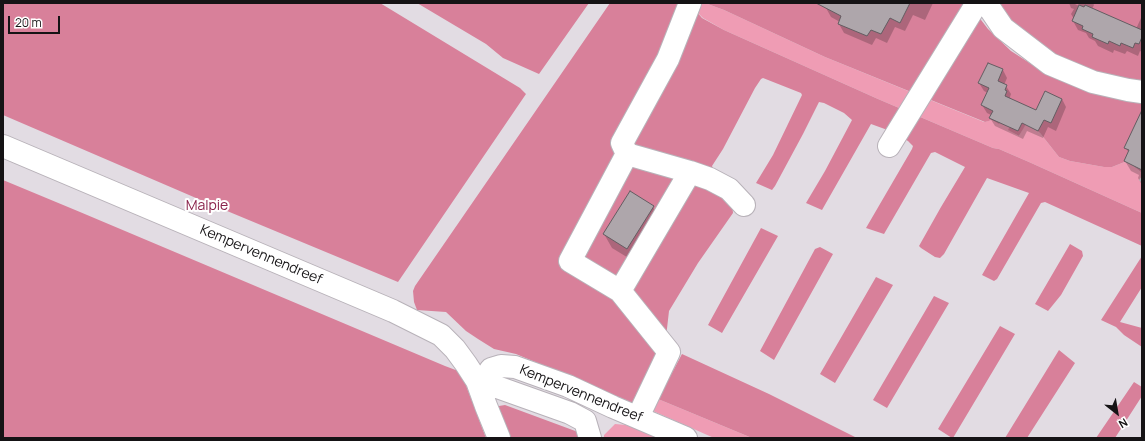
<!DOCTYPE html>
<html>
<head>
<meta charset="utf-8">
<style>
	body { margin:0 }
	#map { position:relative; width:1145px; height:441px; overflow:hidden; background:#e2dce3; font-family:Manrope,sans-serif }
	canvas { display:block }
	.frame { position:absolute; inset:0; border:4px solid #151315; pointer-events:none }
	.north { position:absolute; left:1097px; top:393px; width:40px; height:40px; -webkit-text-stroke:3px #fff; paint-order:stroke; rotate:149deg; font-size:11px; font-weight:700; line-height:16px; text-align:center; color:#151315 }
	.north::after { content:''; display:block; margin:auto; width:14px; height:18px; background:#151315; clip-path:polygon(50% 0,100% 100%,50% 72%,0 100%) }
	.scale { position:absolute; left:8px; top:16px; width:52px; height:18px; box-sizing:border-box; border:2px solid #151315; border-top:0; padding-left:5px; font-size:12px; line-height:14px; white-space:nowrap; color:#151315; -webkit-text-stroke:3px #fff; paint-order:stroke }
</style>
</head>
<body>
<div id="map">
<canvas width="1145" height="441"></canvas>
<div class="frame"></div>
<div class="north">N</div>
<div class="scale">20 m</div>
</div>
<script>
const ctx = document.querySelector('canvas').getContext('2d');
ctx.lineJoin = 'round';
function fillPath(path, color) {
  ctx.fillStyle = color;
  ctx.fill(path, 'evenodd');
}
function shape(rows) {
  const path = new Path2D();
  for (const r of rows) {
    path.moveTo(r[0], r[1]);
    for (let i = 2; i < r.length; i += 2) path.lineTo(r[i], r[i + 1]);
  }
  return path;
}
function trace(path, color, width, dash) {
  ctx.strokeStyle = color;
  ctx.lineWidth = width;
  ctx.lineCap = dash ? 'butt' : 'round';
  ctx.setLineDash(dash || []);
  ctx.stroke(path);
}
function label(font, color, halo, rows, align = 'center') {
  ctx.font = font + ' Manrope,sans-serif';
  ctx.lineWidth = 4;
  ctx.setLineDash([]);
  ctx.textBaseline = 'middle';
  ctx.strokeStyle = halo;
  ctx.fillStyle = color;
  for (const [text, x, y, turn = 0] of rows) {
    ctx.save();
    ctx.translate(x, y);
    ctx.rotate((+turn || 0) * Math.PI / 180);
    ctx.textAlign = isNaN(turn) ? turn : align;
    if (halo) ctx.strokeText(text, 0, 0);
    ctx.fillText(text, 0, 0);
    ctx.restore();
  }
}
fillPath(shape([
	[697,3,705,3,724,10,825,57,984,122,992,120,1002,119,1012,124,1009,130,1019,136,1025,124,1040,133,1059,157,1070,161,1104,167,1112,167,1127,161,1142,173,1142,176,1139,180,1142,183,1142,213,1029,162,999,149,993,148,878,99,724,30,703,18,696,11],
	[658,399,752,438,714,438,653,411],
	[615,424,626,425,660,438,604,438,604,435]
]), '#ef9cb4');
fillPath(shape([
	[3,3,380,3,520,88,526,94,398,282,203,201,3,115],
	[417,3,589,3,539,74,503,58,486,44],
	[610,3,697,3,696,11,702,18,724,30,878,99,993,148,999,149,1029,162,1142,213,1142,246,1045,202,1041,203,997,279,994,281,982,275,1029,193,987,178,944,254,940,258,935,257,921,248,919,246,941,207,965,167,935,152,931,153,884,234,866,228,912,149,913,146,908,141,893,132,871,124,822,210,806,203,825,171,852,120,844,113,824,103,819,102,803,134,775,186,772,190,756,183,773,155,802,95,801,93,763,78,761,79,755,88,723,149,712,166,720,185,732,202,733,213,698,263,669,311,665,346,635,404,516,354,494,349,478,339,466,331,446,312,417,310,414,302,413,291,415,286],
	[705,3,968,3,988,29,1011,51,1039,69,1142,102,1142,173,1127,161,1112,167,1104,167,1070,161,1059,157,1040,133,1026,124,1019,136,1008,130,1011,124,1002,119,999,124,992,120,985,122,825,57,724,10],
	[990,3,1142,3,1142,86,1131,86,1043,52],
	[3,180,80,212,445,366,461,372,486,438,3,438],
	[761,228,778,236,722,333,708,325],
	[1070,244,1082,251,1083,256,1061,295,1048,311,1035,304],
	[820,247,833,254,774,360,760,351,815,249],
	[1142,256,1142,287,1120,322,1142,328,1142,347,1124,335,1116,327,1101,320],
	[876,277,893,285,835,383,820,374],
	[934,296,949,303,887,408,873,400],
	[1000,326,1015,334,953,438,952,438,938,429],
	[1059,350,1075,363,1027,438,1005,438],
	[682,354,769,394,857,438,752,438,658,399],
	[1134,382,1142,387,1142,396,1115,438,1096,438],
	[505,405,578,432,578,438,505,438,497,409,499,406]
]), '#d8809a');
fillPath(shape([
	[828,3,933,3,925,20,913,15,905,31,895,27,887,43,876,38,872,45,844,33,839,24,840,22,831,17,826,8],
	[1069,3,1073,3,1079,6,1080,4,1078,3,1093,3,1094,5,1092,9,1136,29,1141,18,1142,19,1142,52,1140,51,1138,56,1127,51,1125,54,1114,50,1113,53,1098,46,1095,41,1089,38,1086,33,1078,30,1073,21,1074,19,1071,14,1074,9,1071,8],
	[988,64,1003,70,1007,78,1004,85,1006,86,1011,94,1010,97,1011,100,1036,111,1062,99,1066,107,1056,131,1048,127,1043,138,1027,131,1023,139,995,126,990,118,991,115,987,113,982,105,988,93,984,91,979,83],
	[1142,128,1142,185,1138,178,1139,175,1131,171,1125,161,1129,153,1125,147],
	[653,207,661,220,635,262,612,248,604,234]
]), '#0003');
const building = shape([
	[816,3,910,3,900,23,890,18,881,34,871,30,867,36,838,24,841,16,816,3],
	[1079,5,1084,7,1085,5,1142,30,1142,37,1139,44,1135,43,1133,48,1121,43,1120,46,1109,41,1108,44,1092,37,1093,34,1082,29,1083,26,1072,21,1079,5],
	[988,63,1003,69,998,81,1007,85,1005,90,1007,91,1005,96,1036,110,1045,91,1062,99,1051,123,1044,120,1038,131,1022,123,1018,131,989,118,993,111,981,105,989,88,978,83,988,63],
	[1142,110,1142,170,1124,161,1129,150,1124,148,1142,110],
	[630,191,654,206,627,249,603,234,630,191]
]);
fillPath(building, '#aea6ab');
trace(building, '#645d62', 1);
const minor = shape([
	[986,3,1003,28,1050,64,1093,82,1128,90,1142,92],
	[3,146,393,311,441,335,455,349,466,364,477,381,486,406,499,438],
	[889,146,977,3],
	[690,172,710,179,729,189,744,205],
	[620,291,690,172,627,154],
	[485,378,497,387,570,413,585,421,590,438],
	[477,381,485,378,491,369,501,366,515,367,568,386,613,407,686,438],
	[638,417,669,352,620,291,570,261,627,154,622,143,668,59,690,3]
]);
trace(minor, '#b8b2b9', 24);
trace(minor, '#fff', 22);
label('14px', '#89214a', '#fff', [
	["Malpie",207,206]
]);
label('14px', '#151315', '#fff', [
	["Kempervennendreef",261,255,23],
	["Kempervennendreef",581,394,22]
]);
</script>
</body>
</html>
